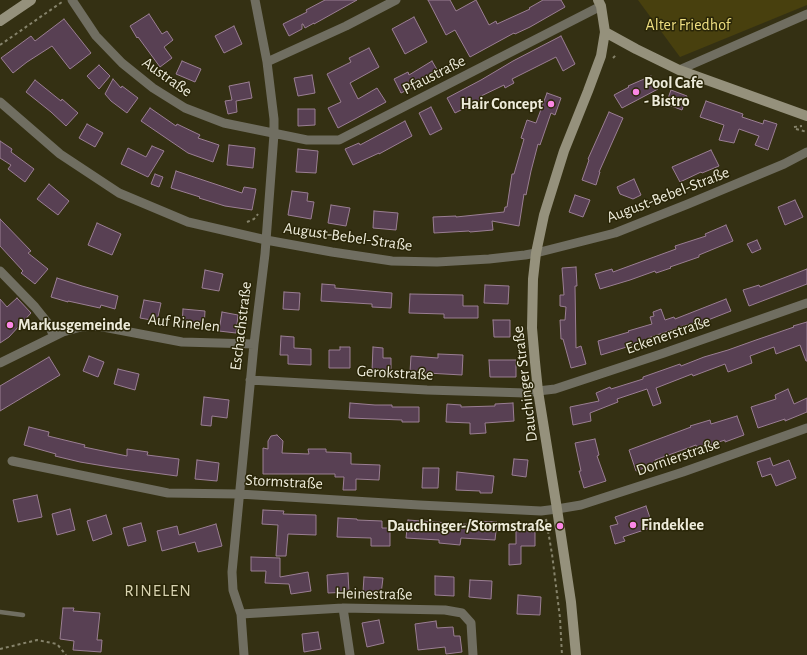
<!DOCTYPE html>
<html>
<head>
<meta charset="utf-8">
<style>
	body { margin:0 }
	canvas { display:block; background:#343013 }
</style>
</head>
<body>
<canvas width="807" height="655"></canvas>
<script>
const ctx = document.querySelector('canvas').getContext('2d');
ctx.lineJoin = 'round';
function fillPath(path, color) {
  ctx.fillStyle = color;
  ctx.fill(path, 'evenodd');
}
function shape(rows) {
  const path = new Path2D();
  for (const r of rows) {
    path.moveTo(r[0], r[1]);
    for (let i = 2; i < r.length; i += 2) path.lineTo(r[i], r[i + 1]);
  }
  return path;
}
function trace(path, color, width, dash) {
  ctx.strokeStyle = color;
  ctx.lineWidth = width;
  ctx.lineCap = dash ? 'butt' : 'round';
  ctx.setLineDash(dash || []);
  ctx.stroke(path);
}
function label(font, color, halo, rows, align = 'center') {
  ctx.font = font + ' "Alegreya Sans",sans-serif';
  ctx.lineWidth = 3;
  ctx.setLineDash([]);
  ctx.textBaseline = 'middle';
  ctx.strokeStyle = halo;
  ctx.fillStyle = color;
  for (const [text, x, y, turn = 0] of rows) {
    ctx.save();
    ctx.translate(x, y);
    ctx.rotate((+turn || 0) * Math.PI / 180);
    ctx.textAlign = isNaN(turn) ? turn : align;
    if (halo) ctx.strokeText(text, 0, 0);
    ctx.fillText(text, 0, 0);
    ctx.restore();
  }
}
fillPath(shape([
	[638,0,807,0,807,5,680,57]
]), '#48400e');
const building = shape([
	[325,0,357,0,314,24,314,23,305,28,303,24,302,24,302,29,289,36,283,24,307,12,306,10,325,0],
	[428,0,450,0,456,11,476,0,489,25,496,21,497,24,530,9,529,8,543,0,561,0,565,7,530,27,515,34,514,33,470,57,455,30,446,35,428,0],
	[149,14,162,34,167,31,173,40,164,47,172,58,160,67,138,37,137,38,130,26,149,14],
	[414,17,427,42,405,54,392,29,414,17],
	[64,19,91,53,70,69,52,46,27,62,13,73,1,58,31,36,35,41,64,19],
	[234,26,242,44,224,53,215,36,234,26],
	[561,36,575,64,563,71,556,57,512,79,514,83,505,88,504,85,479,97,481,100,455,113,447,98,481,80,513,61,561,36],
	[369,48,379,67,350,83,358,99,377,88,386,102,355,119,338,128,328,108,341,102,327,74,351,62,349,58,369,48],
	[182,61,201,69,195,82,176,74,182,61],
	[432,61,440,75,430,81,429,79,401,93,394,79,408,72,409,75,432,61],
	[99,65,110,76,99,89,87,76,99,65],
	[312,75,315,93,298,96,294,78,312,75],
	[651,76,658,89,622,108,614,95,629,87,628,86,651,76],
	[113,79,121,88,122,86,138,98,127,113,111,101,105,94,113,79],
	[35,80,61,101,62,99,78,113,66,126,51,112,26,92,35,80],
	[249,82,252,98,236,101,237,112,228,114,225,101,232,100,229,86,249,82],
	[671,90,687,96,682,110,666,104,671,90],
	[547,93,561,98,555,115,551,113,540,145,538,144,531,171,526,195,524,194,519,226,492,221,493,230,470,232,469,231,434,233,433,217,456,216,456,217,504,212,505,207,507,207,512,174,514,174,524,139,521,138,527,120,536,123,547,93],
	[706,101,743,114,742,117,763,124,764,120,777,124,768,150,755,145,759,136,739,129,734,143,719,140,724,125,700,117,706,101],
	[431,107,442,129,430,135,419,113,431,107],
	[150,108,176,126,177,124,200,135,198,138,219,145,213,162,188,153,141,121,150,108],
	[298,109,315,109,315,125,298,126,298,109],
	[609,112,623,118,599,172,600,172,596,185,582,180,589,160,588,159,609,112],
	[405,121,412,136,379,154,379,153,353,165,345,149,359,143,360,145,405,121],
	[87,124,103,133,95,147,79,138,87,124],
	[0,141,12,149,11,152,34,169,25,182,8,169,11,165,0,158,0,141],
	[229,145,255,148,253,168,227,165,229,145],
	[152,146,164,151,148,177,121,164,128,148,146,157,152,146],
	[298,149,318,151,316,173,296,172,298,149],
	[711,150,719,166,702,173,701,172,680,182,672,167,711,150],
	[176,171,242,193,244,187,256,189,252,210,225,206,199,198,200,197,171,188,176,171],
	[155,174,163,177,159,187,151,184,155,174],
	[634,179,641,195,633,199,620,194,617,187,634,179],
	[49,184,69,201,58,215,37,199,49,184],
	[292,191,308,193,307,201,314,202,311,219,288,215,292,191],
	[575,195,590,200,583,217,569,212,575,195],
	[795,200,803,217,785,225,778,207,795,200],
	[331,205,350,208,346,226,328,223,331,205],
	[374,211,398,213,396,230,373,228,374,211],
	[0,219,31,251,28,253,48,269,35,284,21,273,23,271,0,246,0,219],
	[97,223,121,234,112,255,88,245,97,223],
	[726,225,733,241,699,255,699,257,670,267,671,268,656,273,655,271,630,280,600,289,595,274,612,269,613,272,676,249,675,246,706,236,705,234,726,225],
	[757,240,761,249,752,253,747,244,757,240],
	[576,267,577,286,575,286,576,348,581,346,586,364,571,368,563,339,561,339,560,320,565,320,566,307,560,306,560,295,564,295,562,268,576,267],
	[807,269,807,284,749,306,743,290,759,285,760,287,807,269],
	[205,270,223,274,219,291,202,288,205,270],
	[57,278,82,286,118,296,115,309,101,305,100,308,68,301,68,302,51,297,57,278],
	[322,284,335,285,335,288,392,293,391,308,372,307,372,304,321,301,322,284],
	[485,285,509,286,508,304,484,303,485,285],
	[284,292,300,293,299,310,283,309,284,292],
	[410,294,463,295,463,306,478,306,478,318,444,318,444,314,409,313,410,294],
	[17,298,31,313,9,337,0,343,0,299,7,307,17,298],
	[726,299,731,311,690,327,689,324,648,338,649,340,601,355,598,341,629,332,628,331,652,324,650,317,654,316,653,312,661,309,665,320,674,317,675,319,726,299],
	[144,300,161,303,157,321,140,318,144,300],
	[183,309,205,311,204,328,182,326,183,309],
	[222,312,238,315,236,333,219,331,222,312],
	[493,320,510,320,510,337,494,337,493,320],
	[807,322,807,361,806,361,800,345,776,354,774,347,750,356,752,363,728,372,725,364,693,376,692,374,656,388,661,403,653,406,647,389,617,399,618,402,590,413,591,421,573,425,570,407,599,401,596,393,610,387,611,389,643,379,643,377,680,364,681,366,704,357,728,350,756,340,794,327,793,326,807,322],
	[281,336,294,337,294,348,311,349,311,365,288,364,288,355,280,355,281,336],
	[340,347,350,347,350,368,329,368,329,350,340,350,340,347],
	[373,347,383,348,383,358,391,358,391,371,372,371,373,347],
	[438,354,463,355,462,375,410,372,411,356,438,358,438,354],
	[89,356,104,362,98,377,83,371,89,356],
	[49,357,60,375,0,411,0,386,49,357],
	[489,360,516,360,516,377,490,377,489,360],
	[118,369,139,374,135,390,114,384,118,369],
	[788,389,794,404,807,398,807,412,785,421,785,419,758,428,751,407,776,399,775,395,788,389],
	[204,397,229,400,227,418,212,416,211,426,201,425,204,397],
	[350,403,375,405,392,405,392,407,419,407,419,422,402,422,402,420,349,418,350,403],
	[513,403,514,421,485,423,486,433,470,434,470,423,446,422,447,404,461,405,461,407,495,406,495,404,513,403],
	[737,416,744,435,725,442,725,440,697,449,696,445,655,460,656,464,636,471,629,450,691,427,690,426,710,420,711,424,737,416],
	[29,427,49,432,48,436,85,445,84,447,127,456,127,449,148,452,147,455,179,459,177,476,110,467,80,462,55,456,56,454,24,445,29,427],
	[277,435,283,441,282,453,309,454,308,449,326,449,326,452,351,453,351,464,380,465,379,480,356,479,356,490,343,490,344,477,335,477,335,474,263,474,263,448,268,449,268,441,271,436,277,435],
	[595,439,599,455,597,456,606,481,584,488,579,471,581,471,575,443,595,439],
	[770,458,773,466,789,460,796,478,776,486,771,474,762,477,757,462,770,458],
	[514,459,528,460,526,477,512,475,514,459],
	[197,460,219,463,217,481,195,479,197,460],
	[423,468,439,468,438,488,422,488,423,468],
	[457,472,494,476,492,493,480,493,480,491,456,490,457,472],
	[37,495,42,517,18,522,13,500,37,495],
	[646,506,653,527,623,537,625,541,615,544,610,526,618,524,615,517,646,506],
	[70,509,75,530,57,535,52,514,70,509],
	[263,510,284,511,283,514,316,515,316,535,288,534,286,556,276,556,278,525,262,524,263,510],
	[106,515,112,534,93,541,87,521,106,515],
	[338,518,357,519,357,520,382,521,382,528,390,528,390,546,371,546,371,538,337,537,338,518],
	[408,520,476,525,476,521,497,522,495,540,461,538,460,545,439,543,439,540,406,538,408,520],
	[141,523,146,541,128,546,123,528,141,523],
	[216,524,222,546,198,552,195,542,162,551,157,531,177,526,179,535,216,524],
	[516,528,535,528,535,546,521,546,521,564,509,565,509,544,516,544,516,528],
	[251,557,280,558,280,577,308,572,311,591,291,594,289,584,265,583,266,571,251,571,251,557],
	[348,573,349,592,328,593,327,575,348,573],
	[435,576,454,577,454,596,435,595,435,576],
	[364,577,383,578,381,594,363,592,364,577],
	[470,580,492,581,491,599,469,597,470,580],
	[518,595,541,597,540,615,517,614,518,595],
	[63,608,74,608,73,611,100,613,97,640,102,640,101,652,73,650,74,641,60,639,63,608],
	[379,620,384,643,367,647,362,623,379,620],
	[436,621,437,628,453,627,454,636,460,636,462,652,446,654,445,647,418,650,415,624,436,621],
	[318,632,321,649,304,652,302,634,318,632]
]);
fillPath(building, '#584053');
trace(building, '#9a7e93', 1);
trace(shape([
	[0,45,62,2,63,3],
	[613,58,617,54],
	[794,127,802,126],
	[796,129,807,132],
	[247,222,254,219,258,214],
	[546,519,552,554,560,618,562,655],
	[0,649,37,640,57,644,66,655]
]), '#86836b', 2, [3, 3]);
trace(shape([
	[0,612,23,615]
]), '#706e61', 4.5);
trace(shape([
	[72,0,96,36,122,63,153,88,185,108,224,123,307,140,339,140,601,6],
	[267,62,346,26,396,0],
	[679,70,807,14],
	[0,102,60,154,119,193,188,222,266,240,332,252,392,261,437,262,489,259,525,255,536,253,615,233,688,204,784,164,807,152],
	[0,271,35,307,47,322,54,336],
	[0,363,63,332,81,327,98,326,182,342,254,344],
	[250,380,427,390,526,393,538,391,555,389,664,353,807,303],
	[12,461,168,493,239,494,419,505,541,511,557,509,581,505,683,472,807,428],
	[343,608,350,655],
	[241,614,343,608,445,610,462,613,471,623,473,655],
	[244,655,241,614,233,590,232,572,254,344,265,254,274,134,274,119,267,62,255,0]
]), '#706e61', 9);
trace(shape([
	[0,21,31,0],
	[605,32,636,49,679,70,807,116],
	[576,655,571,602,557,509,538,391,535,362,532,328,533,279,536,253,544,215,564,151,588,91,601,56,605,32,601,6,598,0]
]), '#95917c', 10);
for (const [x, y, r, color] of [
	[636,92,4,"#fb87e5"],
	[551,104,4,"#fb87e5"],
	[10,325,4,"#fb87e5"],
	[633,525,4,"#fb87e5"],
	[560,526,4,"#fb87e5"]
]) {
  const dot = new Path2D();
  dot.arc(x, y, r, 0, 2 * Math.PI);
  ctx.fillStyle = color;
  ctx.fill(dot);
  trace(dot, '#2a2608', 1.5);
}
label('16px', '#eede80', '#2a2608', [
	["Alter Friedhof",688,25]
]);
label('16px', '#edebda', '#2a2608', [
	["Pfaustraße",434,75,-27],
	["Austraße",167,77,35],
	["August-Bebel-Straße",668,195,-21],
	["August-Bebel-Straße",348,237,8],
	["Auf Rinelen",184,323,6],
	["Eschachstraße",241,326,-83],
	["Eckenerstraße",668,335,-19],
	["Gerokstraße",395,373,3],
	["Dauchinger Straße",525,384,-97],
	["Dornierstraße",678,457,-19],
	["Stormstraße",284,482,3],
	["Heinestraße",374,594,1]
]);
label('bold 16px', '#edebda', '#2a2608', [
	["Pool Cafe",644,83],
	["- Bistro",644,101],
	["Hair Concept",543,104,"right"],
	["Markusgemeinde",18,325],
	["Findeklee",641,525],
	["Dauchinger-/Stormstraße",552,526,"right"]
], 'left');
ctx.letterSpacing = '1px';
label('17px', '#d8d3b1', '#2a2608', [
	["RINELEN",158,591]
]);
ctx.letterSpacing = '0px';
</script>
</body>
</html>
